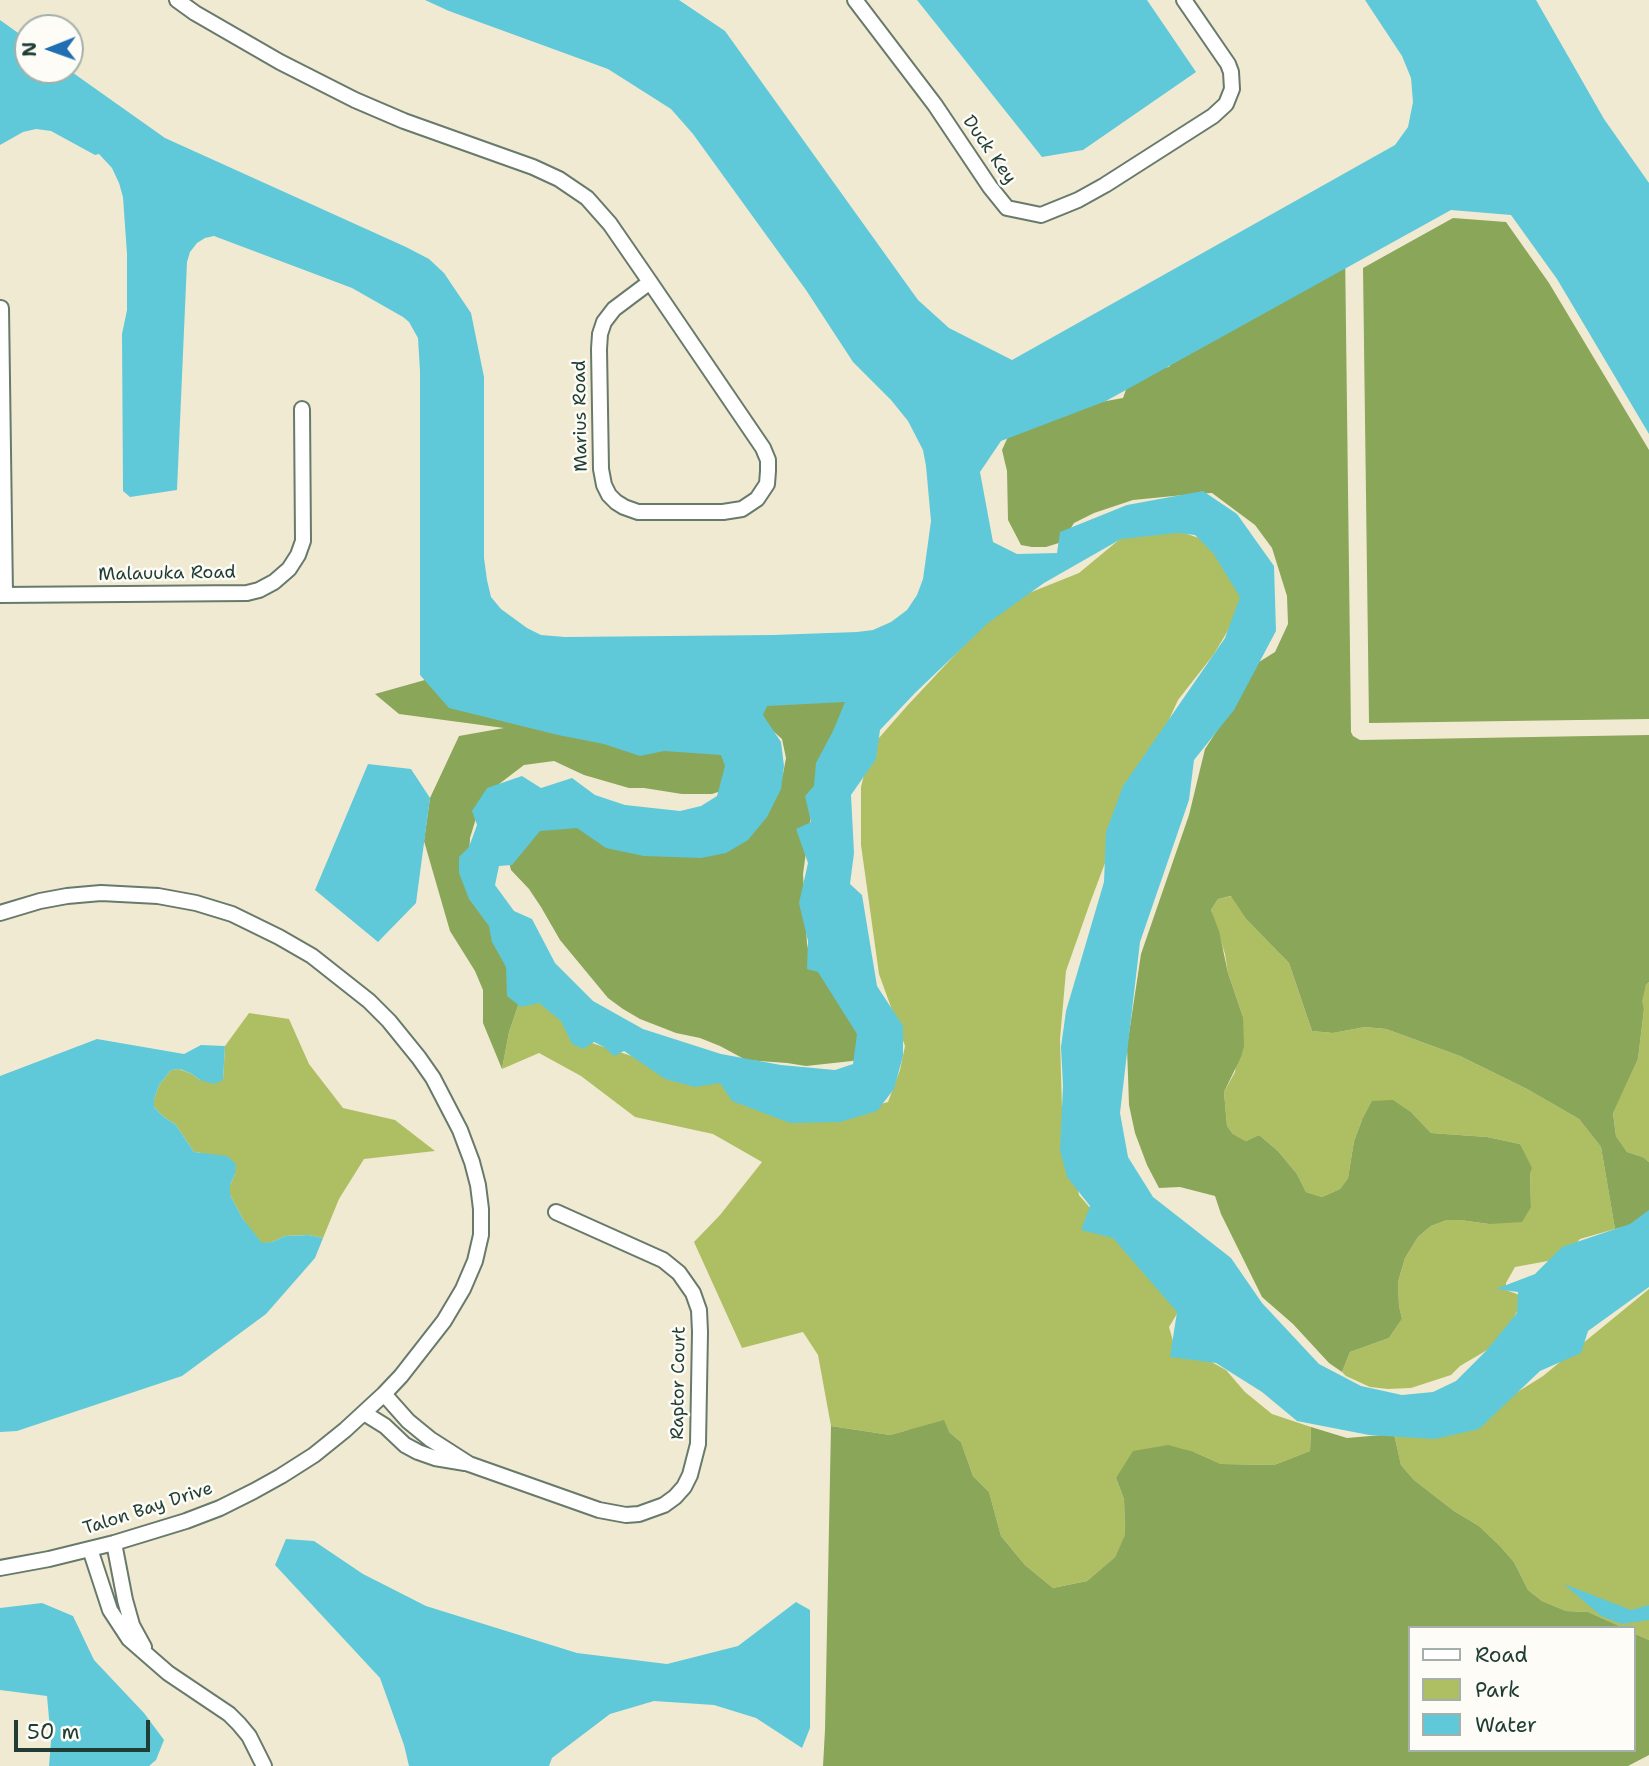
<!DOCTYPE html>
<html>
<head>
<meta charset="utf-8">
<style>
	body { margin:0 }
	#map { position:relative; width:1649px; height:1766px; overflow:hidden; background:#f1ead2; font-family:"Shantell Sans",sans-serif }
	canvas { display:block }
	.legend { position:absolute; left:1408px; top:1626px; width:228px; height:126px; box-sizing:border-box; background:#fdfcf7; border:2px solid #a4b0a9; margin:0; padding:9px 12px; list-style:none; font-size:21px; color:#1f3d34 }
	.legend li { display:flex; align-items:center; gap:14px; height:35px }
	.legend b { width:35px; border:2px solid #a4b0a9 }
	.north { position:absolute; left:14px; top:14px; width:70px; height:70px; box-sizing:border-box; background:#fdfcf7; border:2px solid #a4b0a9; border-radius:50%; rotate:269deg; font-size:19px; font-weight:700; line-height:28px; text-align:center; color:#1f3d34 }
	.north::after { content:''; display:block; margin:auto; width:24px; height:32px; background:#1f6fb2; clip-path:polygon(50% 0,100% 100%,50% 72%,0 100%) }
	.scale { position:absolute; left:14px; top:1720px; width:136px; height:32px; box-sizing:border-box; border:4px solid #1f3d34; border-top:0; padding-left:9px; font-size:21px; line-height:24px; white-space:nowrap; color:#1f3d34; -webkit-text-stroke:5px #fdfcf7; paint-order:stroke }
</style>
</head>
<body>
<div id="map">
<canvas width="1649" height="1766"></canvas>
<ul class="legend">
<li><b style="height:9px;background:#fff"></b>Road</li>
<li><b style="height:19px;background:#aebf63"></b>Park</li>
<li><b style="height:19px;background:#5fc9d9"></b>Water</li>
</ul>
<div class="north">N</div>
<div class="scale">50 m</div>
</div>
<script>
const ctx = document.querySelector('canvas').getContext('2d');
ctx.lineJoin = 'round';
function fillPath(path, color) {
  ctx.fillStyle = color;
  ctx.fill(path, 'evenodd');
}
function shape(rows) {
  const path = new Path2D();
  for (const r of rows) {
    path.moveTo(r[0], r[1]);
    for (let i = 2; i < r.length; i += 2) path.lineTo(r[i], r[i + 1]);
  }
  return path;
}
function trace(path, color, width, dash) {
  ctx.strokeStyle = color;
  ctx.lineWidth = width;
  ctx.lineCap = dash ? 'butt' : 'round';
  ctx.setLineDash(dash || []);
  ctx.stroke(path);
}
function label(font, color, halo, rows, align = 'center') {
  ctx.font = font + ' "Shantell Sans",sans-serif';
  ctx.lineWidth = 5;
  ctx.setLineDash([]);
  ctx.textBaseline = 'middle';
  ctx.strokeStyle = halo;
  ctx.fillStyle = color;
  for (const [text, x, y, turn = 0] of rows) {
    ctx.save();
    ctx.translate(x, y);
    ctx.rotate((+turn || 0) * Math.PI / 180);
    ctx.textAlign = isNaN(turn) ? turn : align;
    if (halo) ctx.strokeText(text, 0, 0);
    ctx.fillText(text, 0, 0);
    ctx.restore();
  }
}
fillPath(shape([
	[1169,528,1211,542,1246,600,1214,654,1178,700,1114,839,1090,903,1066,971,1060,1039,1062,1109,1079,1195,1129,1253,1183,1304,1169,1327,1173,1341,1226,1370,1245,1392,1272,1414,1311,1427,1310,1451,1274,1465,1221,1464,1194,1452,1116,1478,1124,1499,1125,1536,1115,1557,1087,1581,1053,1588,1025,1565,1001,1536,989,1492,973,1476,961,1442,949,1432,908,1430,890,1435,831,1426,818,1355,803,1332,742,1348,694,1242,720,1215,762,1162,713,1134,635,1117,581,1076,539,1053,502,1069,509,1032,521,997,519,974,592,1043,656,1064,866,1108,888,1102,900,1070,905,1046,879,974,861,845,861,787,871,747,907,706,978,630,1014,599,1079,573,1126,534],
	[1232,896,1246,919,1289,963,1312,1031,1333,1033,1365,1027,1386,1029,1460,1056,1527,1089,1579,1119,1601,1147,1615,1229,1580,1239,1564,1258,1515,1267,1506,1283,1506,1290,1525,1297,1510,1325,1494,1346,1460,1366,1451,1375,1411,1388,1388,1389,1370,1387,1346,1376,1342,1372,1350,1352,1389,1338,1402,1319,1399,1306,1398,1282,1405,1258,1418,1237,1431,1226,1447,1220,1460,1220,1489,1224,1531,1207,1530,1173,1520,1144,1487,1137,1431,1133,1412,1113,1362,1120,1354,1141,1348,1178,1340,1189,1322,1197,1306,1192,1297,1174,1278,1151,1259,1135,1246,1141,1233,1134,1227,1126,1224,1092,1235,1072,1243,1017,1228,973,1225,954,1211,910,1218,899],
	[1649,982,1649,1162,1643,1157,1627,1152,1616,1136,1613,1112,1638,1059,1644,1009,1641,1001,1646,985],
	[249,1013,289,1019,309,1064,343,1108,395,1120,435,1151,364,1159,339,1199,323,1238,309,1235,285,1236,272,1242,262,1244,254,1235,243,1219,230,1195,230,1185,235,1174,202,1153,194,1152,176,1125,164,1117,154,1107,154,1100,159,1085,171,1070,179,1069,192,1074,200,1080,223,1080,225,1046],
	[1649,1289,1649,1640,1633,1633,1633,1628,1624,1628,1588,1612,1566,1611,1542,1601,1528,1590,1514,1562,1500,1546,1479,1526,1454,1511,1414,1480,1401,1465,1394,1434,1481,1415,1543,1376]
]), '#aebf63');
fillPath(shape([
	[1453,218,1506,222,1549,283,1649,450,1649,719,1369,723,1363,268],
	[1345,247,1351,732,1353,736,1360,740,1649,735,1649,982,1646,985,1642,1001,1644,1009,1638,1059,1613,1113,1616,1136,1627,1152,1643,1157,1649,1162,1649,1220,1615,1229,1601,1147,1579,1119,1527,1089,1460,1056,1386,1029,1365,1027,1333,1033,1312,1031,1289,963,1246,919,1231,896,1218,899,1211,910,1219,931,1228,973,1243,1017,1244,1046,1241,1057,1224,1092,1227,1126,1233,1134,1246,1141,1259,1135,1278,1151,1297,1174,1306,1192,1322,1197,1340,1189,1348,1178,1354,1141,1362,1120,1372,1101,1393,1100,1412,1113,1431,1133,1487,1137,1520,1144,1532,1168,1530,1173,1531,1207,1522,1222,1489,1224,1460,1220,1447,1220,1431,1226,1418,1237,1405,1258,1398,1282,1399,1306,1402,1319,1389,1338,1350,1352,1342,1372,1329,1363,1293,1324,1262,1297,1221,1214,1215,1196,1180,1187,1159,1188,1147,1165,1135,1133,1129,1105,1127,1047,1141,954,1189,815,1205,749,1239,697,1259,662,1275,652,1288,624,1287,596,1272,548,1255,525,1212,493,1194,494,1133,500,1094,513,1074,523,1062,542,1046,547,1032,547,1021,545,1008,520,1007,471,1002,450,1017,417,1123,398,1128,384,1148,369,1169,367,1187,340],
	[432,678,695,737,733,763,727,789,712,794,682,794,644,788,629,788,584,775,554,761,524,765,499,784,477,815,470,838,468,875,521,997,509,1032,502,1069,483,1023,483,990,475,971,450,931,424,841,430,798,459,736,504,728,399,714,375,694],
	[851,689,813,801,803,874,807,944,810,958,856,1012,861,1058,852,1061,806,1066,787,1063,746,1060,720,1046,700,1038,676,1033,640,1019,623,1009,608,998,560,940,541,907,529,889,511,870,509,862,518,842,566,816,591,828,772,804,783,774,786,758,782,739,762,721,754,706],
	[944,1420,949,1432,961,1442,973,1476,989,1492,1001,1536,1025,1565,1053,1588,1087,1581,1115,1557,1125,1535,1124,1499,1116,1478,1133,1451,1168,1445,1194,1452,1221,1464,1274,1465,1310,1451,1311,1427,1347,1438,1394,1434,1401,1465,1414,1480,1454,1511,1479,1526,1500,1546,1514,1562,1528,1590,1542,1601,1566,1611,1588,1612,1624,1628,1409,1628,1409,1750,1633,1750,1633,1633,1649,1640,1649,1755,1628,1766,823,1766,825,1730,831,1426,890,1435]
]), '#8aa659');
fillPath(shape([
	[425,0,679,0,725,31,918,300,949,328,1012,360,1395,145,1408,127,1413,102,1411,78,1402,56,1365,0,1536,0,1604,119,1649,183,1649,434,1557,279,1511,215,1451,210,1106,401,1001,441,980,472,993,542,1017,554,1057,553,1060,532,1127,505,1203,491,1237,514,1274,566,1276,631,1234,710,1194,760,1189,800,1140,942,1120,1113,1128,1157,1153,1197,1231,1258,1262,1303,1319,1364,1361,1386,1402,1395,1433,1392,1456,1381,1486,1351,1517,1313,1518,1292,1496,1289,1535,1274,1562,1247,1630,1224,1649,1210,1649,1287,1588,1331,1581,1353,1540,1371,1479,1429,1435,1439,1369,1435,1297,1421,1262,1392,1216,1363,1170,1357,1177,1312,1113,1238,1081,1230,1090,1206,1067,1177,1060,1150,1063,1086,1061,1047,1066,1011,1104,882,1106,832,1123,786,1225,638,1240,597,1213,553,1195,535,1178,533,1121,539,1044,583,988,623,915,693,880,730,876,759,851,795,854,853,850,884,862,895,877,986,903,1026,903,1056,894,1089,877,1111,840,1122,790,1123,732,1101,720,1083,695,1087,665,1079,624,1051,614,1056,604,1047,594,1042,583,1049,572,1044,561,1021,539,1003,521,1007,507,996,506,967,492,942,489,926,469,899,459,873,459,857,469,847,477,825,472,811,487,788,522,776,541,788,572,778,595,795,625,805,680,811,701,806,717,796,725,766,721,755,664,751,640,756,604,744,558,735,449,708,420,675,420,371,418,338,409,322,403,317,352,288,214,236,205,238,197,243,190,252,187,262,177,490,130,497,123,491,122,334,127,310,127,254,123,197,119,183,112,168,99,154,95,155,51,131,36,129,23,132,0,145,0,20,28,40,28,70,69,70,165,138,406,247,429,259,444,273,471,313,484,377,484,558,487,580,491,597,501,609,527,628,541,635,565,637,773,635,857,632,873,630,891,622,907,610,917,595,923,579,931,521,926,466,923,450,908,421,891,400,853,362,806,290,693,134,671,109,608,69,449,11],
	[845,702,833,731,816,763,814,786,805,796,811,822,796,829,808,863,799,903,808,941,807,969,818,972,857,1034,853,1064,835,1070,781,1065,721,1054,643,1029,593,1001,555,963,532,919,514,911,495,885,499,866,512,865,540,831,577,828,606,848,644,856,701,858,726,853,748,840,767,817,781,789,784,766,781,742,763,715,767,706],
	[917,0,1147,0,1196,72,1083,150,1042,157],
	[368,764,411,769,430,798,416,903,378,942,315,890],
	[97,1039,184,1054,201,1045,225,1046,223,1080,214,1084,200,1080,192,1074,180,1069,171,1070,159,1085,154,1100,154,1107,164,1117,176,1125,194,1152,227,1156,236,1164,235,1174,230,1185,230,1195,243,1219,262,1243,272,1242,285,1236,309,1235,323,1238,315,1258,266,1314,182,1376,17,1431,0,1432,0,1076],
	[286,1539,314,1541,363,1574,426,1606,577,1653,667,1664,738,1646,796,1602,810,1610,810,1728,802,1748,756,1718,714,1705,654,1701,610,1714,552,1758,549,1766,409,1766,404,1745,380,1678,275,1565],
	[1564,1584,1631,1610,1649,1605,1649,1620,1622,1624,1601,1616],
	[42,1603,73,1616,94,1660,144,1713,164,1740,156,1760,149,1766,49,1766,51,1741,47,1696,0,1690,0,1608]
]), '#5fc9d9');
const street = shape([
	[177,0,195,13,280,62,355,100,404,121,533,167,559,179,587,198,610,224,650,282,763,448,768,460,768,471,767,484,757,499,742,509,723,512,638,512,624,507,616,502,609,495,604,485,601,469,599,349,600,334,604,322,614,309,650,282],
	[855,0,935,105,990,187,1007,208,1041,215,1078,200,1105,185,1213,116,1226,104,1232,89,1231,72,1228,64,1184,0],
	[1,308,5,595],
	[0,595,247,593,259,590,274,582,289,569,298,555,303,541,302,409],
	[0,913,40,901,67,896,101,893,158,896,196,903,232,914,279,937,312,956,369,1001,389,1021,419,1058,433,1078,460,1130,472,1162,478,1185,481,1209,481,1235,475,1261,463,1289,444,1321,401,1376,384,1394,345,1430,314,1455,281,1476,254,1491,220,1508,186,1521,114,1543,49,1559,0,1568],
	[384,1394,408,1421,430,1439,469,1464,599,1510,626,1515,639,1514,664,1505,675,1497,684,1487,690,1475,698,1444,700,1332,699,1310,693,1293,679,1273,663,1260,556,1212],
	[364,1413,385,1426,405,1445,418,1452,435,1458,465,1463],
	[114,1543,125,1600,132,1625,144,1647],
	[90,1549,110,1610,129,1639,168,1673,229,1714,239,1724,249,1736,264,1766]
]);
trace(street, '#687a6b', 18);
trace(street, '#fff', 14);
label('18px', '#1f3d34', '#fdfcf7', [
	["Duck Key",989,150,55],
	["Marius Road",581,416,-91],
	["Malauuka Road",167,574,-1],
	["Raptor Court",679,1383,-89],
	["Talon Bay Drive",148,1509,-18]
]);
</script>
</body>
</html>
